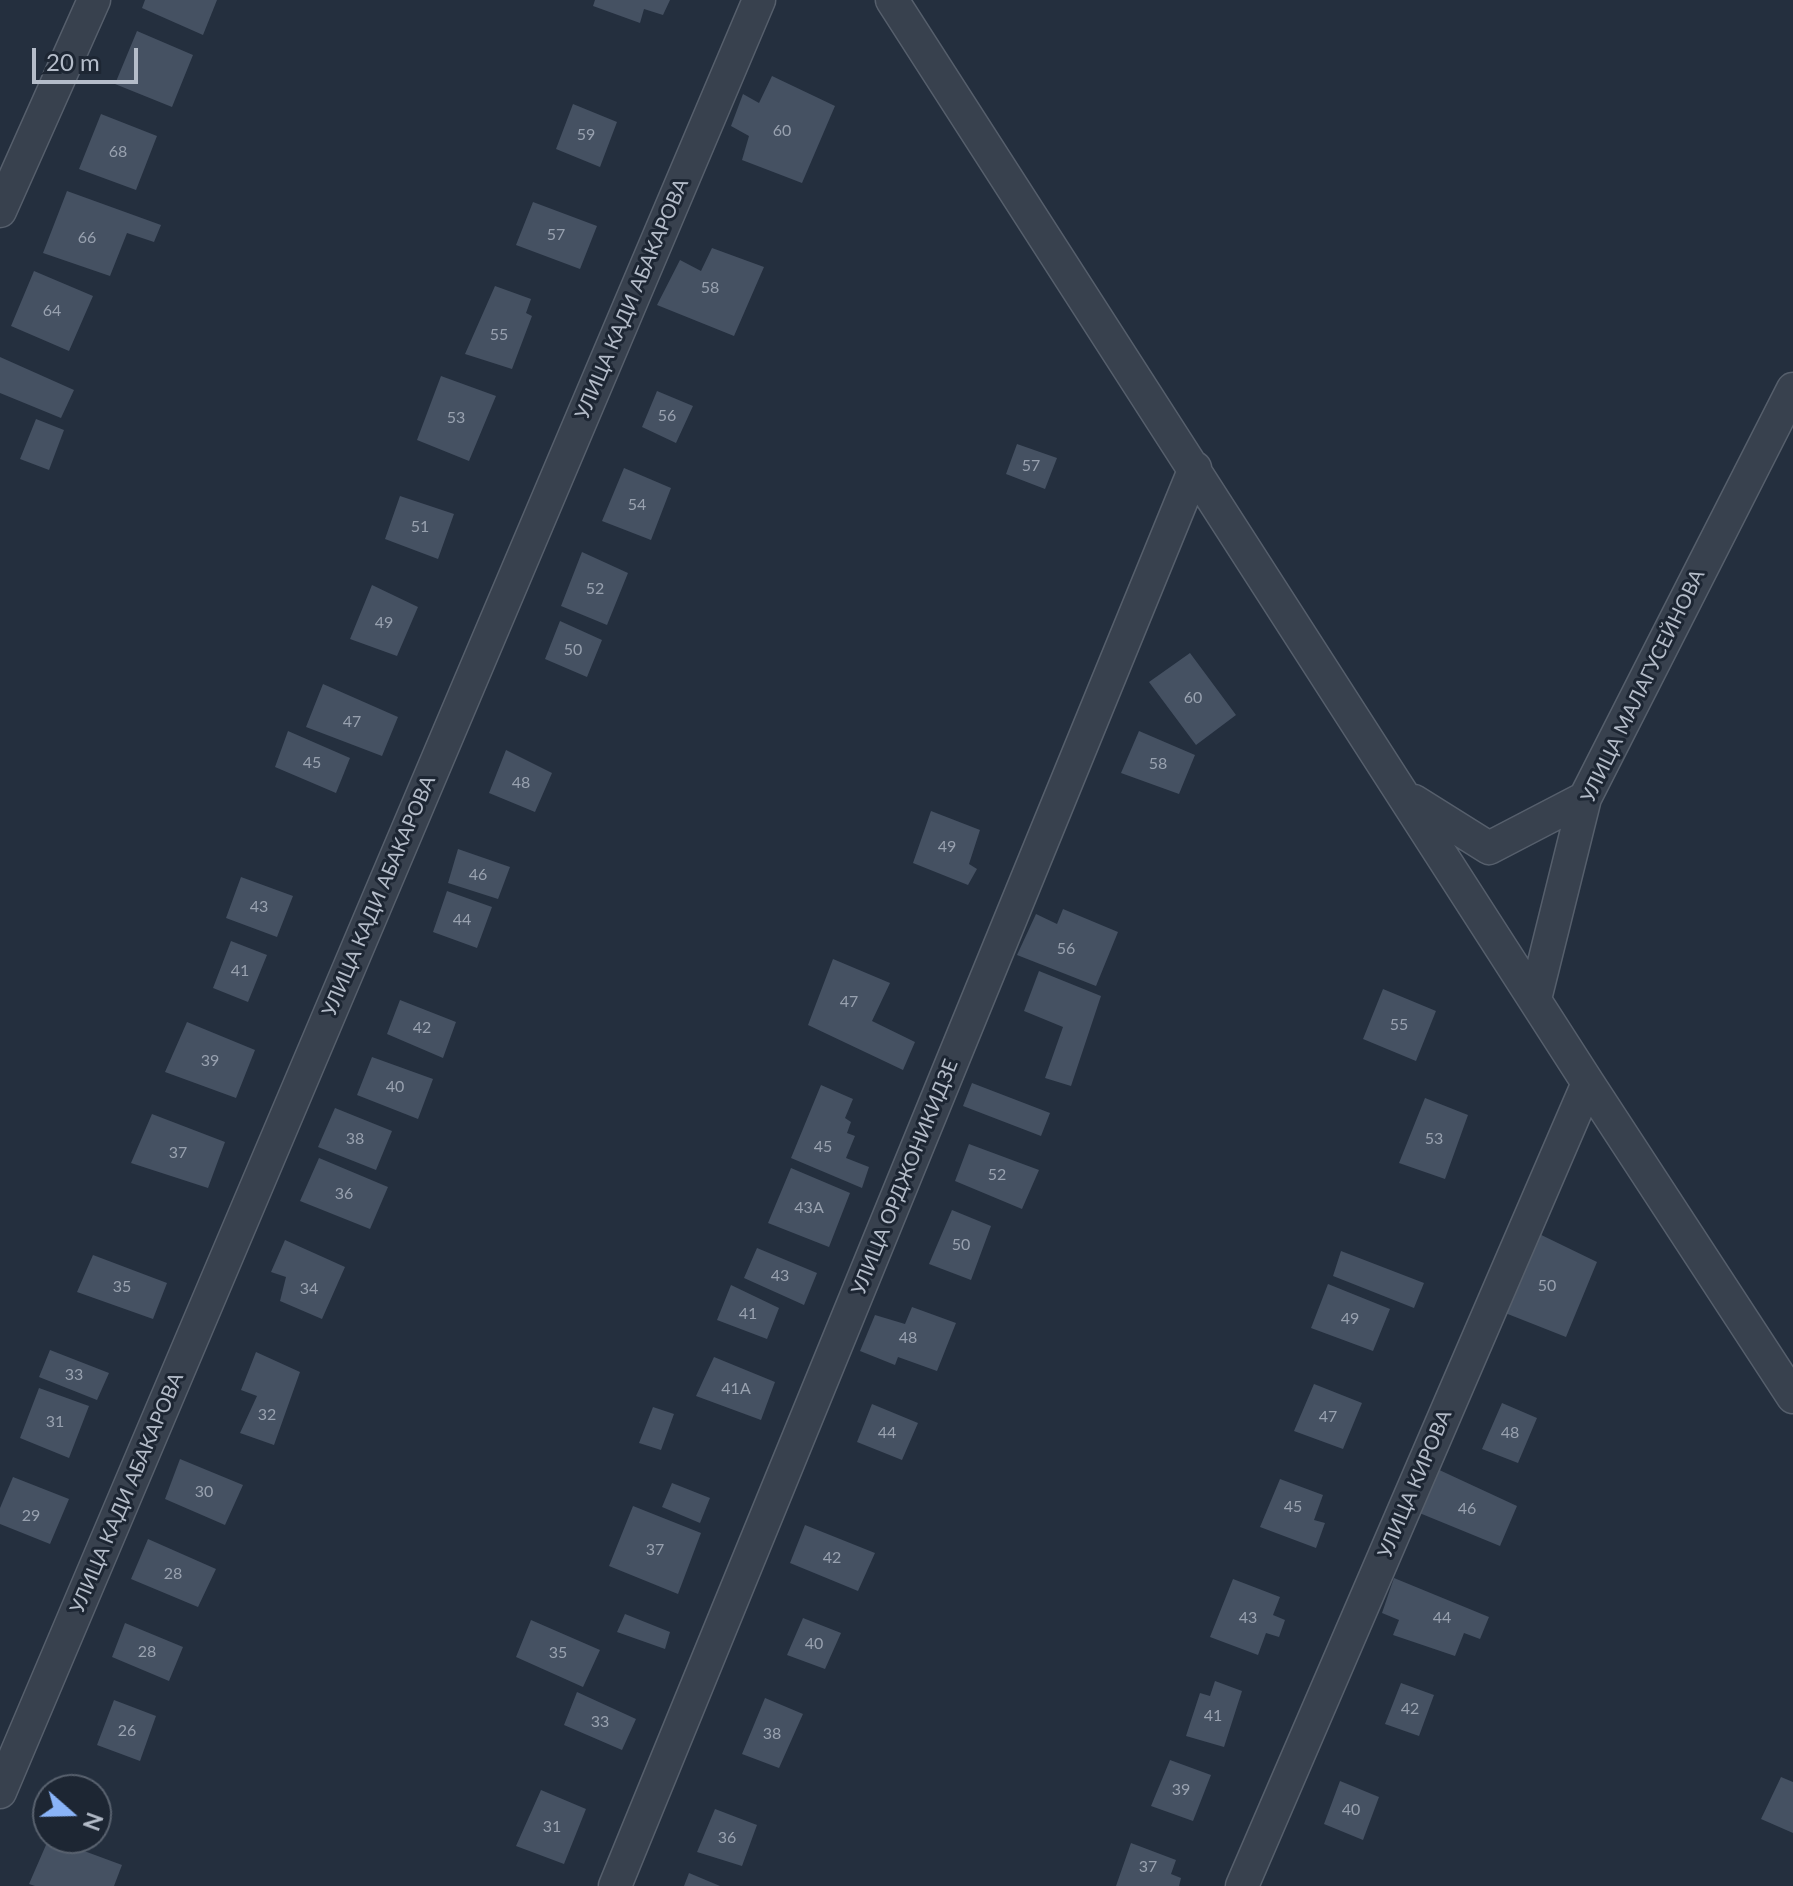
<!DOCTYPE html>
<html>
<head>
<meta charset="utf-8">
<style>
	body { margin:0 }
	#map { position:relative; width:1793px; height:1886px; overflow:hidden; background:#242f3e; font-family:Lato,sans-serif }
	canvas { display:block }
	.north { position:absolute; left:32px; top:1774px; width:80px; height:80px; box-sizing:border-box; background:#1d2633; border:2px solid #59626f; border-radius:50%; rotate:110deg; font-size:22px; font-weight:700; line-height:32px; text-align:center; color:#b4bcc9 }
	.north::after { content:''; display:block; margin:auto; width:28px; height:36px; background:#8ab4f8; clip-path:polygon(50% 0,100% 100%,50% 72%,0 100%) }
	.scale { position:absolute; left:32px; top:48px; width:106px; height:36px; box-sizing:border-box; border:4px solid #b4bcc9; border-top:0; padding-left:10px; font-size:24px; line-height:28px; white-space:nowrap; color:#b4bcc9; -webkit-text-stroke:6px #1d2633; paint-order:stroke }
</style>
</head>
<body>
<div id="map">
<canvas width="1793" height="1886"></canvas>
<div class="north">N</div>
<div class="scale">20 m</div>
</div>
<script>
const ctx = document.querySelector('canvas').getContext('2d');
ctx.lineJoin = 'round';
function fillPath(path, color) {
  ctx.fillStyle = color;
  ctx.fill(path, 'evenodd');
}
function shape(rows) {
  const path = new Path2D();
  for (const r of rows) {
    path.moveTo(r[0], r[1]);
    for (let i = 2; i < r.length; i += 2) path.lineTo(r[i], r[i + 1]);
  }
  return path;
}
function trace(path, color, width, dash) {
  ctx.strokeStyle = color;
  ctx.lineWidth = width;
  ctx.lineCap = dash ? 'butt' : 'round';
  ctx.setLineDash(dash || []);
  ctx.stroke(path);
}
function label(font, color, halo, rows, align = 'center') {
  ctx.font = font + ' Lato,sans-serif';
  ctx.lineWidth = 6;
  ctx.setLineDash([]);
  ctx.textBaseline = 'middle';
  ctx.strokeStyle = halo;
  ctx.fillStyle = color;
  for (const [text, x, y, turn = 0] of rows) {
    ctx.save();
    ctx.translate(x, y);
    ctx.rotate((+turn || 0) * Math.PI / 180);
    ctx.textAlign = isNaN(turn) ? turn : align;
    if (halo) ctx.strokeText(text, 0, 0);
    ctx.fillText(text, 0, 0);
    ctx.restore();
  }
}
fillPath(shape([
	[145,0,217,0,203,35,142,8],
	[595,0,670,0,663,15,644,9,640,23,593,6],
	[137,31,193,55,172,107,115,84],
	[772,76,835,106,802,183,742,160,749,136,731,126,743,94,759,103],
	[573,104,617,122,600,167,556,149],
	[101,114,157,136,136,190,79,169],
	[67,191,161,225,154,242,127,233,110,276,43,253],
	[533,202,597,226,580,269,516,245],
	[712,248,764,267,734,336,657,305,680,260,701,271],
	[34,271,93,296,69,351,11,326],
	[495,286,531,299,526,313,532,316,512,369,465,354],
	[0,357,74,390,61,418,0,393],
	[441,376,496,396,469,461,417,440],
	[657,391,693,406,676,443,642,427],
	[36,419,64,430,49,470,20,459],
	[1017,444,1057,458,1045,489,1006,474],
	[624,468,671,488,651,540,602,521],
	[400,496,454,514,438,559,385,539],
	[582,552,628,573,607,625,561,606],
	[372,585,418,607,397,656,350,639],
	[560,621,602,640,587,677,545,659],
	[1190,653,1236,715,1196,745,1149,682],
	[323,684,398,717,382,756,306,727],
	[288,731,350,758,336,793,275,767],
	[1139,731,1195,755,1179,794,1121,773],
	[506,750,552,773,535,812,489,793],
	[931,811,980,830,969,864,977,869,968,885,913,863],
	[458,849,510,867,498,899,448,883],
	[241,877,293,896,277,937,226,918],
	[447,891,492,907,477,948,433,932],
	[1063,909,1118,932,1096,986,1017,955,1036,914,1057,924],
	[231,941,267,955,248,1002,213,988],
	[833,959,890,983,872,1021,915,1042,903,1070,808,1025],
	[1039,971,1101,996,1071,1086,1045,1078,1063,1027,1024,1011],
	[1383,989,1436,1011,1416,1061,1363,1039],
	[400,1000,456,1022,443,1058,387,1034],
	[187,1022,255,1050,236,1098,165,1072],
	[372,1057,433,1079,418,1119,357,1095],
	[972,1083,1050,1113,1041,1136,963,1106],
	[821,1085,853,1099,845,1118,851,1122,847,1133,855,1136,846,1158,869,1167,862,1188,791,1158],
	[1425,1098,1468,1115,1445,1179,1399,1163],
	[335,1108,392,1131,376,1170,318,1147],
	[152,1114,225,1142,208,1188,131,1163],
	[969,1144,1039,1170,1022,1209,955,1181],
	[319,1158,388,1187,370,1229,300,1201],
	[791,1168,850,1193,829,1247,768,1223],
	[952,1210,991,1226,971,1280,929,1264],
	[1531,1230,1597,1262,1566,1337,1495,1309],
	[285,1240,345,1267,322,1319,280,1301,286,1277,271,1272],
	[757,1248,817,1273,804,1305,744,1278],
	[1341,1251,1424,1283,1414,1308,1333,1276],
	[93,1255,167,1283,153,1319,77,1292],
	[1328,1284,1390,1309,1373,1351,1311,1328],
	[731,1285,779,1308,767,1339,717,1320],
	[912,1307,956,1323,937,1371,898,1357,895,1365,860,1351,875,1315,905,1324],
	[50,1350,109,1373,97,1400,39,1377],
	[256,1352,300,1372,274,1445,240,1433,257,1396,241,1390],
	[714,1357,775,1382,761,1420,696,1396],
	[1314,1384,1362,1403,1343,1449,1294,1431],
	[39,1388,89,1406,69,1458,20,1438],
	[1502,1403,1537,1418,1518,1463,1482,1449],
	[872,1404,918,1423,902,1460,857,1442],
	[653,1407,674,1414,661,1450,639,1443],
	[180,1459,243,1485,225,1525,165,1499],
	[1435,1468,1517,1506,1500,1546,1417,1512],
	[13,1477,69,1499,50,1544,0,1524,0,1508],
	[1280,1479,1323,1495,1314,1520,1325,1523,1316,1548,1260,1527],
	[672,1483,710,1498,700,1523,662,1507],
	[633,1506,701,1533,678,1594,609,1566],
	[805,1525,875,1553,858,1591,790,1563],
	[148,1539,216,1569,198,1607,131,1579],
	[1394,1578,1489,1617,1480,1639,1464,1633,1455,1656,1393,1635,1399,1620,1382,1613],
	[1233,1579,1280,1597,1273,1615,1285,1620,1279,1637,1266,1633,1258,1655,1210,1637],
	[625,1614,670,1632,665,1649,617,1632],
	[803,1618,841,1633,825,1669,787,1655],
	[531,1620,600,1650,583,1687,516,1657],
	[125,1623,183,1647,169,1681,112,1657],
	[1215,1681,1242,1691,1224,1747,1186,1736,1200,1693,1210,1696],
	[1401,1683,1434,1695,1419,1736,1385,1724],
	[577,1692,636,1719,622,1750,564,1725],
	[765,1698,803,1714,779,1768,742,1754],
	[114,1700,156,1716,140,1761,97,1745],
	[1170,1760,1211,1775,1193,1821,1151,1806],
	[1781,1777,1793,1782,1793,1833,1761,1819],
	[1340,1781,1379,1797,1363,1840,1324,1824],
	[541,1790,586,1809,564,1864,516,1846],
	[715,1809,757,1825,742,1866,697,1852],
	[49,1838,122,1865,114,1886,35,1886,29,1884],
	[1131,1843,1176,1860,1171,1874,1181,1878,1179,1886,1116,1886],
	[689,1873,720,1886,684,1886]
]), '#455162');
const street = shape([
	[892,0,1588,1083,1793,1397],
	[0,211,94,0],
	[1414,801,1489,848,1585,798],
	[1535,999,1585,798,1793,389],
	[0,1792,759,0],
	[615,1886,1195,468],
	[1242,1886,1588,1083]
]);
trace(street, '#565f6c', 35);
trace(street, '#38414e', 32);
label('16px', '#98a1af', null, [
	["60",782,131],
	["59",586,135],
	["68",118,152],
	["57",556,235],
	["66",87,238],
	["58",710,288],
	["64",52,311],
	["55",499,335],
	["56",667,416],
	["53",456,418],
	["57",1031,466],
	["54",637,505],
	["51",420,527],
	["52",595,589],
	["49",384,623],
	["50",573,650],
	["60",1193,698],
	["47",352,722],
	["45",312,763],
	["58",1158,764],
	["48",521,783],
	["49",947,847],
	["46",478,875],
	["43",259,907],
	["44",462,920],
	["56",1066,949],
	["41",240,971],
	["47",849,1002],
	["55",1399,1025],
	["42",422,1028],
	["39",210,1061],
	["40",395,1087],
	["38",355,1139],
	["53",1434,1139],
	["45",823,1147],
	["37",178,1153],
	["52",997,1175],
	["36",344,1194],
	["43А",809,1208],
	["50",961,1245],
	["43",780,1276],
	["50",1547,1286],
	["35",122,1287],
	["34",309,1289],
	["41",748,1314],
	["49",1350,1319],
	["48",908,1338],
	["33",74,1375],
	["41А",736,1389],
	["32",267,1415],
	["47",1328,1417],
	["31",55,1422],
	["44",887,1433],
	["48",1510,1433],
	["30",204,1492],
	["45",1293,1507],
	["46",1467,1509],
	["29",31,1516],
	["37",655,1550],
	["42",832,1558],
	["28",173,1574],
	["43",1248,1618],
	["44",1442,1618],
	["40",814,1644],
	["28",147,1652],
	["35",558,1653],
	["42",1410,1709],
	["41",1213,1716],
	["33",600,1722],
	["26",127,1731],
	["38",772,1734],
	["39",1181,1790],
	["40",1351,1810],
	["31",552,1827],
	["36",727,1838],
	["37",1148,1867]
]);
label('20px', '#b4bcc9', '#1d2633', [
	["УЛИЦА КАДИ АБАКАРОВА",632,299,-67],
	["УЛИЦА МАЛАГУСЕЙНОВА",1643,686,-64],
	["УЛИЦА КАДИ АБАКАРОВА",379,896,-67],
	["УЛИЦА ОРДЖОНИКИДЗЕ",905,1177,-68],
	["УЛИЦА КИРОВА",1415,1484,-67],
	["УЛИЦА КАДИ АБАКАРОВА",127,1493,-67]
]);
</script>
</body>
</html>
